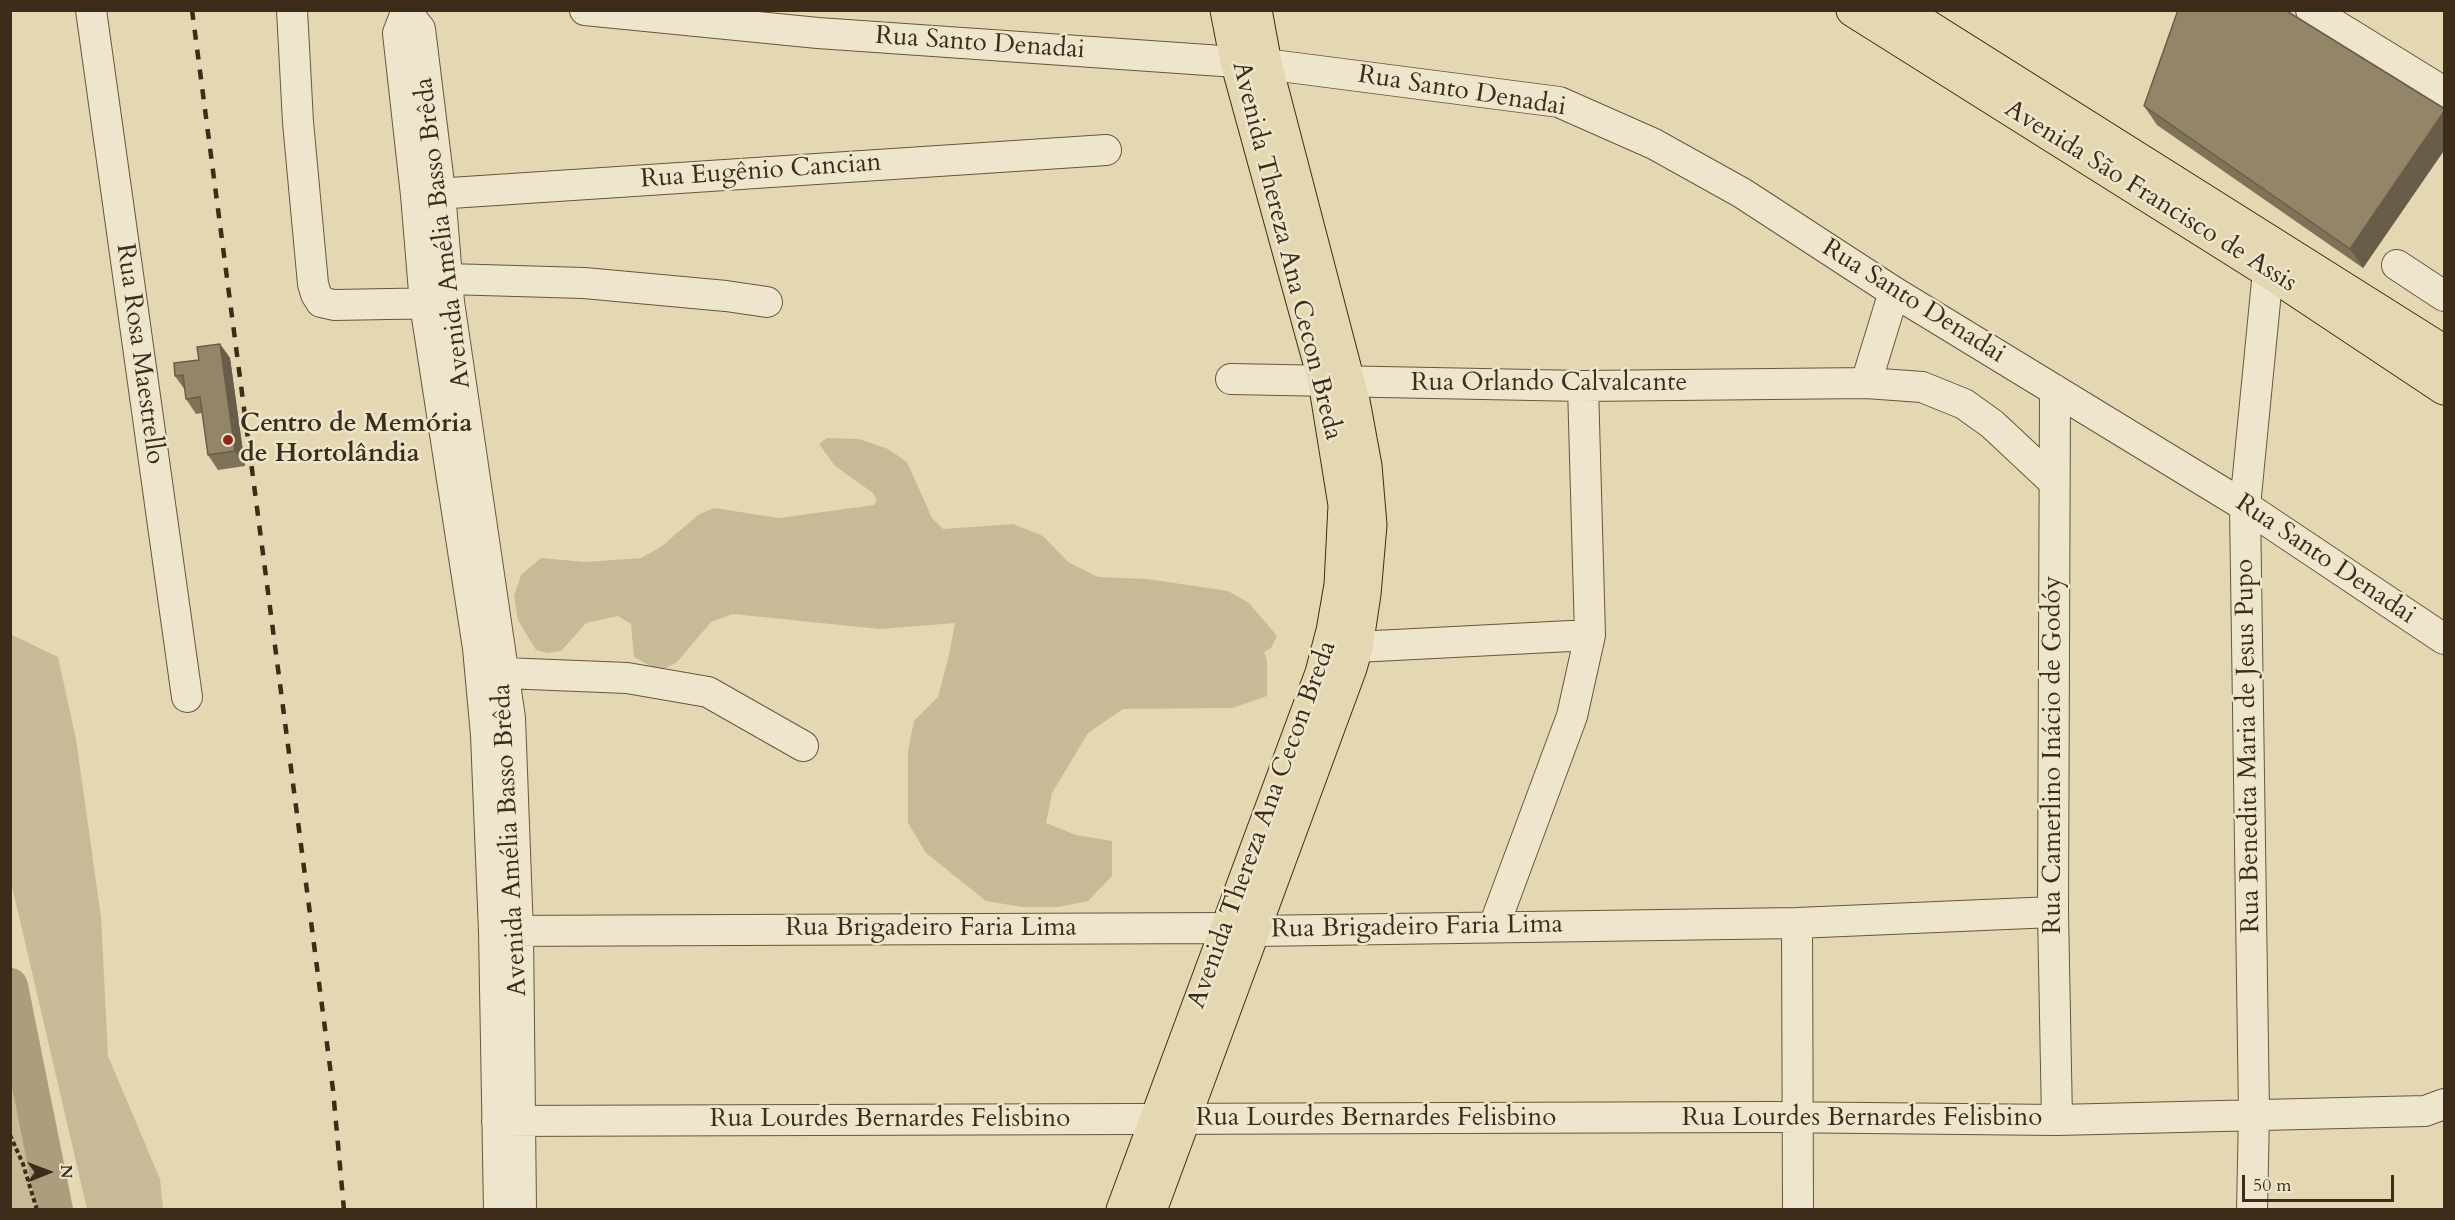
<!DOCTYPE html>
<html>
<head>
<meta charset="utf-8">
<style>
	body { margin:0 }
	#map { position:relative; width:2455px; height:1220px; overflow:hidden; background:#e3d8b1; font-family:Cardo,serif }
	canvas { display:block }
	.frame { position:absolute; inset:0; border:12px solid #3d2c19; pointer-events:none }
	.north { position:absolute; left:18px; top:1142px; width:60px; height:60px; -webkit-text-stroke:4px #ede6cc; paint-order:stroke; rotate:89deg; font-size:16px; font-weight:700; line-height:24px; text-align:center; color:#3d2c19 }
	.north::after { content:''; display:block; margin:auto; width:21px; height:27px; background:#3d2c19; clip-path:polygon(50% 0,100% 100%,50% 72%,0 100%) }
	.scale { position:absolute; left:2242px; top:1175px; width:152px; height:27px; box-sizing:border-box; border:3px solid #3d2c19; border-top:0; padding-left:8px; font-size:18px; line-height:21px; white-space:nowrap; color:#3d2c19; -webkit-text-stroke:4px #ede6cc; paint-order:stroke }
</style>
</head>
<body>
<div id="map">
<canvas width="2455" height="1220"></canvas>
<div class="frame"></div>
<div class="north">N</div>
<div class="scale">50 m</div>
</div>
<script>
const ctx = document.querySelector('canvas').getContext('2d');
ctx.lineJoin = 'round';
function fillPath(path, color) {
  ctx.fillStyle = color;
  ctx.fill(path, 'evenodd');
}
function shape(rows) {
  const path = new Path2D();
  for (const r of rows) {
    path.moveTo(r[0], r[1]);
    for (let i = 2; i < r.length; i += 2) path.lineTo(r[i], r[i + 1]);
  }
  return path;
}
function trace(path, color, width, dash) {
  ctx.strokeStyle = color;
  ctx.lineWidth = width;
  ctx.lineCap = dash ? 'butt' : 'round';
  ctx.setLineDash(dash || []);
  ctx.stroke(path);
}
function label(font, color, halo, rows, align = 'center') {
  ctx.font = font + ' Cardo,serif';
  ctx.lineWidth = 5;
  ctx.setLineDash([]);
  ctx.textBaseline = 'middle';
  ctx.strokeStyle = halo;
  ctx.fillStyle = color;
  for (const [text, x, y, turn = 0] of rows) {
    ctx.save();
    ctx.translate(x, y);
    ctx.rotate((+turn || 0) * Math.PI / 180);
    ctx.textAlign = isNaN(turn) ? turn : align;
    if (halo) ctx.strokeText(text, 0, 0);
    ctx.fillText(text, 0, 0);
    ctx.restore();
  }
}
fillPath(shape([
	[827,438,859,439,888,449,907,462,932,518,943,529,1013,524,1043,536,1068,562,1098,577,1147,579,1228,591,1249,603,1277,636,1271,648,1264,652,1267,660,1267,696,1232,708,1123,709,1088,733,1052,793,1046,823,1076,835,1112,841,1112,876,1088,901,1058,907,1022,907,986,901,926,853,908,823,908,751,914,721,938,697,949,655,955,623,880,629,733,614,711,622,677,662,660,671,634,657,631,624,618,616,586,623,561,651,547,653,536,650,518,620,514,596,521,575,541,558,585,562,641,558,661,547,698,515,714,508,779,518,874,505,877,500,873,493,835,466,819,444],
	[10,634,58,657,76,739,101,917,108,1056,160,1179,163,1209,87,1209,11,882],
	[10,1027,11,1027,52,1209,11,1209]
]), '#c7bb97');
trace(shape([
	[10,986,55,1210]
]), '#ab9e7d', 36);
const minor = shape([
	[91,10,187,697],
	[292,10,298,122,313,284,316,294,321,302,334,305,444,303],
	[407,10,398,33,416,195,425,304,478,648,486,735,494,931,499,1210],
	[585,10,818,33,1265,64,1559,102,1654,144,1742,193,1894,292,2245,506,2444,639],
	[2311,10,2444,92],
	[407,13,420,29,440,192,449,302,510,718,518,932,521,1210],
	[420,195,1106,150],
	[2397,265,2444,296],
	[448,279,584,283,726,296,767,302],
	[1231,379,1583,386,1866,383,1922,387,1964,404,1992,424,2054,482],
	[1866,383,1894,292],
	[2055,390,2053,912,2057,1120],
	[1356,647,1590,635],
	[504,673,627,678,708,692,803,746],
	[1797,923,1798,1210],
	[1494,926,1572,716,1590,635,1583,386],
	[494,931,1227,928,1254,931,1797,923,2053,912],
	[497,1121,1771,1117,2057,1120,2425,1111,2444,1104],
	[2252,1210,2254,1114,2245,506,2268,271]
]);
const major = shape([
	[1853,10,2268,271,2444,388],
	[1901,10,2444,352],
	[1123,1210,1322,673,1333,631,1341,585,1345,505,1325,381,1237,61,1227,10],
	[1150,1210,1350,668,1356,647,1364,594,1370,525,1365,466,1353,401,1265,64,1255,10]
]);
trace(minor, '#66573f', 32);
trace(major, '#3d2c19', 35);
trace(shape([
	[10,1135,23,1164,37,1210]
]), '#3d2c19', 4, [4.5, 3]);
trace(minor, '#ede6cc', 30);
trace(major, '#e3d8b1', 33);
trace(shape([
	[192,10,333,1090,344,1210]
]), '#3d2c19', 4.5, [10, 10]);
fillPath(shape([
	[2144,106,2445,109,2445,149,2363,268,2157,125],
	[220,344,230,358,245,466,218,470,208,455,202,413,196,414,186,399,185,390,175,376]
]), '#7e7259');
fillPath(shape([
	[2445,110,2445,149,2363,268,2350,249],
	[220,344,230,358,245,466,235,451]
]), '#675d49');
const building = shape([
	[2178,10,2285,10,2445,109,2445,110,2350,249,2144,106,2178,10],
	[220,344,235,451,208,455,200,397,186,399,183,375,175,376,174,363,199,360,197,347,220,344]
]);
fillPath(building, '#938568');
trace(building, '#675d49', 1.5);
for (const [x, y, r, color] of [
	[228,440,6,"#8f2418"]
]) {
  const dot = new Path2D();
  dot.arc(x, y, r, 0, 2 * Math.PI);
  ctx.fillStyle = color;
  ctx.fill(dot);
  trace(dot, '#ede6cc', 2);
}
label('26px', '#3d2c19', '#ede6cc', [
	["Rua Santo Denadai",980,44,4],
	["Rua Santo Denadai",1462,92,9],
	["Rua Eugênio Cancian",761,172,-4],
	["Avenida São Francisco de Assis",2150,197,32],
	["Avenida Amélia Basso Brêda",444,233,-97],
	["Avenida Thereza Ana Cecon Breda",1286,251,76],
	["Rua Santo Denadai",1913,302,32],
	["Rua Rosa Maestrello",139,354,82],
	["Rua Orlando Calvalcante",1549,384],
	["Rua Santo Denadai",2325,560,34],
	["Rua Benedita Maria de Jesus Pupo",2249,746,-91],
	["Rua Camerlino Inácio de Godóy",2054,755,-90],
	["Avenida Thereza Ana Cecon Breda",1263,825,-70],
	["Avenida Amélia Basso Brêda",511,840,-93],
	["Rua Brigadeiro Faria Lima",1417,928,-1],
	["Rua Brigadeiro Faria Lima",931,929],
	["Rua Lourdes Bernardes Felisbino",1376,1119],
	["Rua Lourdes Bernardes Felisbino",1862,1119],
	["Rua Lourdes Bernardes Felisbino",890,1120]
]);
label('bold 26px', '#3d2c19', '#ede6cc', [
	["Centro de Memória",240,425],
	["de Hortolândia",240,455]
], 'left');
</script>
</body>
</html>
